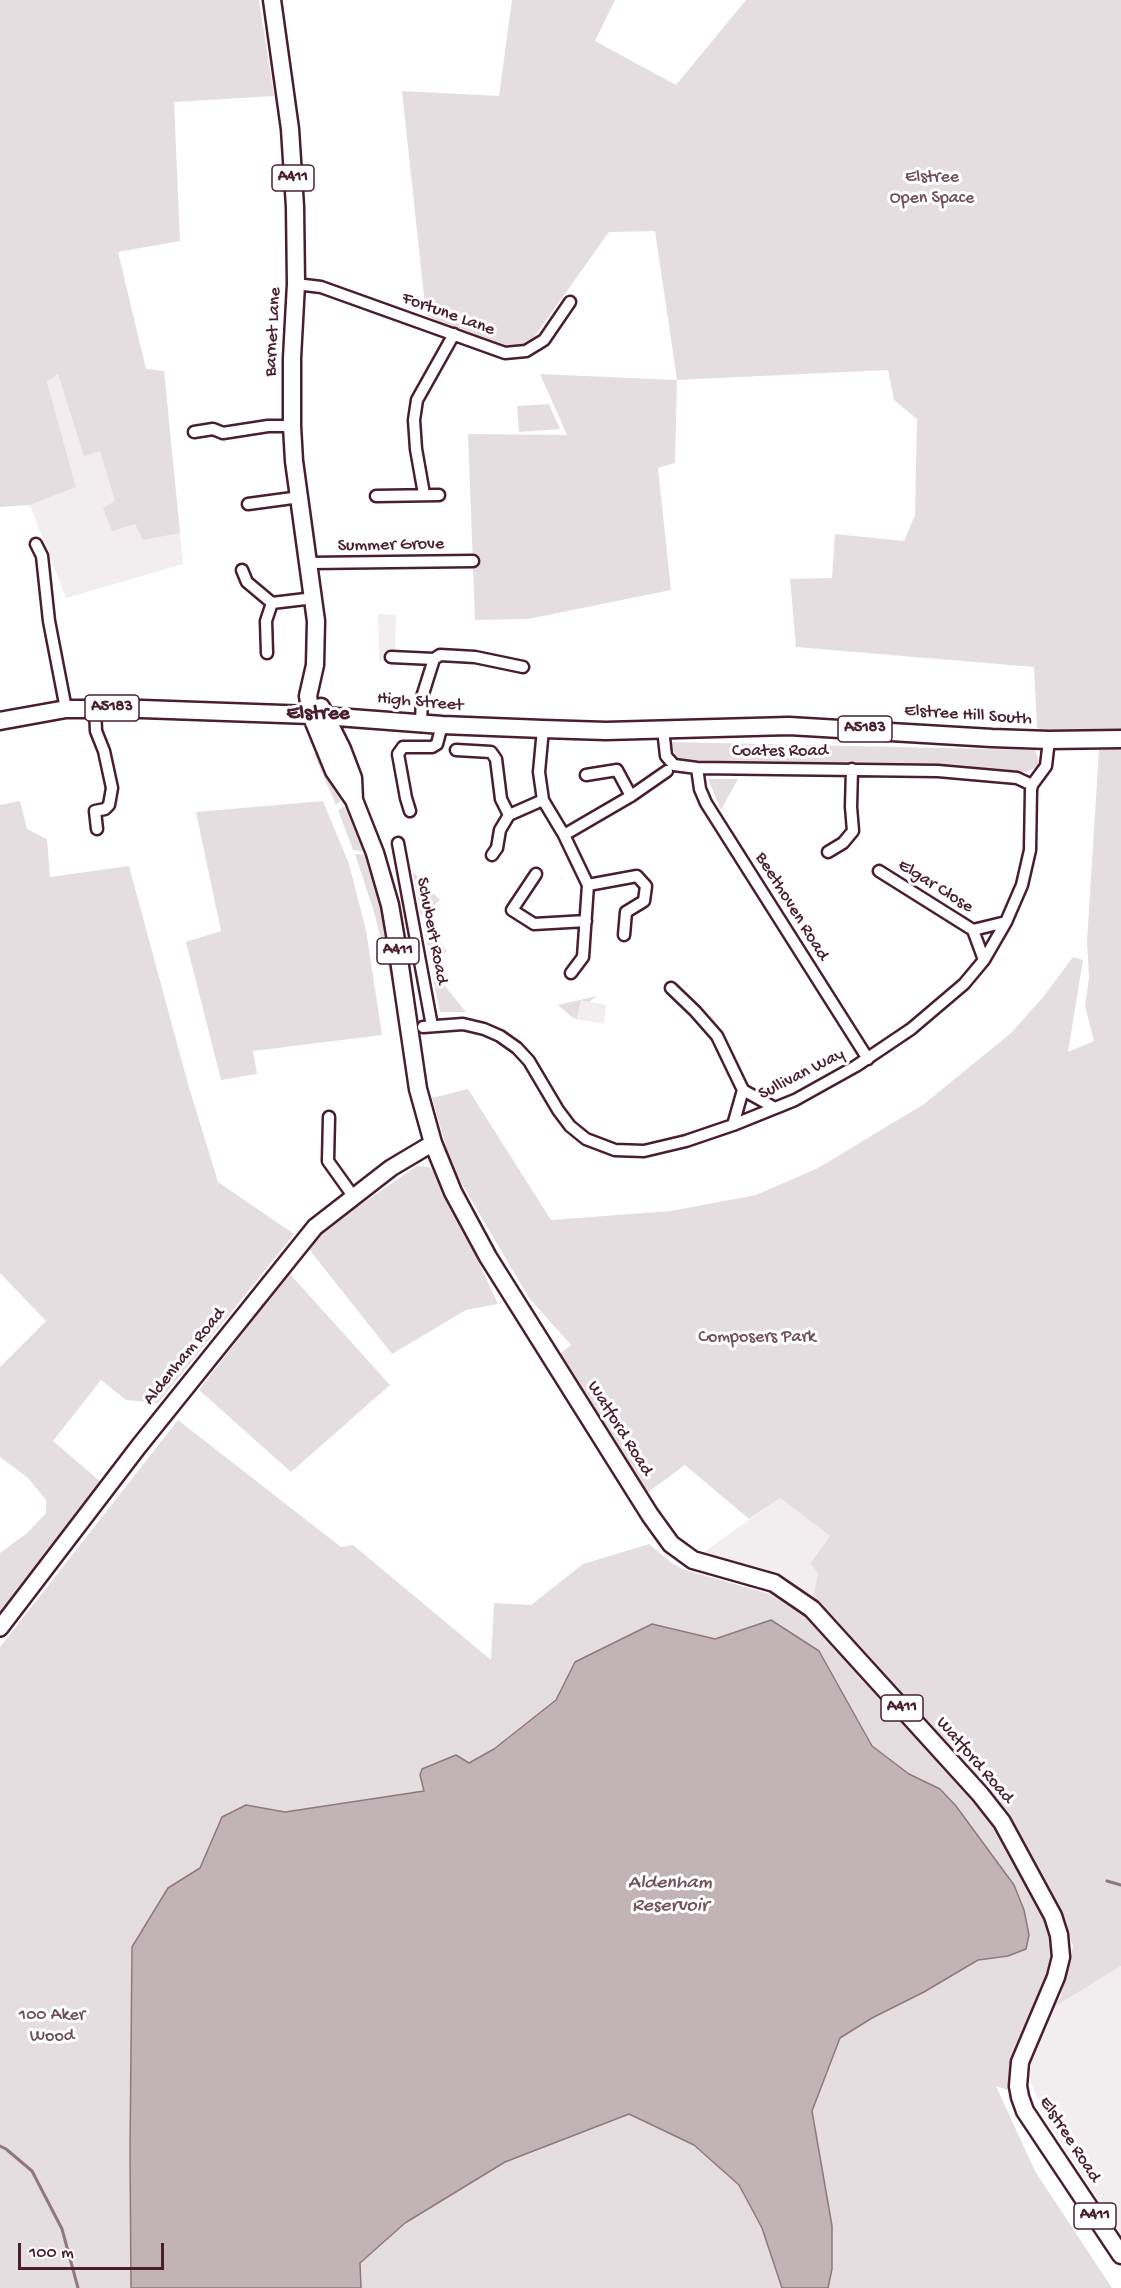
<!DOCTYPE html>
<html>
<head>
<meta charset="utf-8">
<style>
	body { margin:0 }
	#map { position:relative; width:1121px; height:2288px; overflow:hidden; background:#fff; font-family:"Gochi Hand",sans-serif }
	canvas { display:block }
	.scale { position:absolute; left:18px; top:2243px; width:146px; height:27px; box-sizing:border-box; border:3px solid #4a1f2b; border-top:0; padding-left:8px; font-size:18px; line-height:21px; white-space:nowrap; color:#4a1f2b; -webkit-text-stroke:4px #fff; paint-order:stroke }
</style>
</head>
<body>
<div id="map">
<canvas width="1121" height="2288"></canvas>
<div class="scale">100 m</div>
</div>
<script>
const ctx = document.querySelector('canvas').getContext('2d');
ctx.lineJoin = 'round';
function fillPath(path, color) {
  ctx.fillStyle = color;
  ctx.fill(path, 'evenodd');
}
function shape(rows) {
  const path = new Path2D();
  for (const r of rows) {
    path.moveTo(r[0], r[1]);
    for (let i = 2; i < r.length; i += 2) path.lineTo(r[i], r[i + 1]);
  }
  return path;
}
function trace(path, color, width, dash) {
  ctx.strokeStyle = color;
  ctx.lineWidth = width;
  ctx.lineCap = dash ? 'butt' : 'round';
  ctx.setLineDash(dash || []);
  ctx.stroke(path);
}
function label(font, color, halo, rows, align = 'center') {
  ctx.font = font + ' "Gochi Hand",sans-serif';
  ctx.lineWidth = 6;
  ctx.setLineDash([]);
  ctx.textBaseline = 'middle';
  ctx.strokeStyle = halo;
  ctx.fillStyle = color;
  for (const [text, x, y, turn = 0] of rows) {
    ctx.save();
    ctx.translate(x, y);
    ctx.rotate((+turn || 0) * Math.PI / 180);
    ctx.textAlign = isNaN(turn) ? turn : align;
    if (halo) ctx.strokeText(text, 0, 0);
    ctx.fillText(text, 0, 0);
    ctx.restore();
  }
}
fillPath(shape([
	[164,371,183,564,66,598,30,505,76,487,47,382,58,374],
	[378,614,396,615,395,662,379,661],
	[581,1000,606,1005,604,1024,577,1019],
	[780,1498,830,1536,810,1562,818,1573,813,1598,698,1556],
	[1121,1966,1121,2235,1045,2118,1029,2077,1032,2060,1054,2007]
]), '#f2eeef');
fillPath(shape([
	[0,0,259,0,274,96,174,102,180,241,118,252,146,369,164,371,180,533,143,540,135,524,112,531,103,508,115,501,100,451,84,456,58,374,47,382,76,487,30,505,0,507],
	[512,0,615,0,595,41,676,85,746,0,1121,0,1121,733,1053,734,1037,728,1034,667,796,647,790,579,832,578,835,534,904,541,915,515,917,419,894,400,888,370,677,380,675,463,658,468,671,590,528,619,475,620,468,434,567,435,540,374,677,380,655,231,609,232,532,340,523,346,505,348,469,337,426,315,402,91,499,96],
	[549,404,560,429,519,432,517,406],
	[670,742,1035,750,1039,761,1037,767,1026,772,689,764,677,760],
	[1121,747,1121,1966,1054,2007,1061,1996,1073,1946,1052,1896,1004,1812,949,1745,813,1598,818,1573,810,1563,830,1536,780,1498,749,1519,685,1465,647,1493,558,1355,571,1345,529,1298,452,1167,432,1098,468,1089,551,1220,671,1211,756,1195,818,1168,924,1104,1011,1033,1043,997,1073,957,1083,960,1068,1052,1094,1041,1085,1006,1089,978,1087,941,1099,750],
	[316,752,341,800,336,805,314,754],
	[708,779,738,779,721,810],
	[20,801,27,829,47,839,50,877,129,866,188,1084,218,1182,294,1234,158,1403,126,1400,101,1380,53,1441,101,1482,0,1613,0,1553,27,1533,46,1513,46,1500,28,1478,0,1457,0,1367,46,1321,0,1273,0,805],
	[323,801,349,864,366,930,382,1035,253,1051,257,1074,221,1080,186,942,221,931,196,812],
	[345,806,360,829,369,852,353,850,338,810],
	[355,854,370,855,377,878,394,962,394,990,374,912],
	[413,872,440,900,421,916],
	[423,923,447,951,431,965],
	[436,975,466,1012,440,1012,433,978],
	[597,996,589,1002,581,1000,577,1019,573,1018,558,1005],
	[417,1166,430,1167,442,1183,498,1304,466,1310,392,1354,308,1248,329,1226],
	[289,1273,390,1385,291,1472,199,1390],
	[178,1420,341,1547,353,1545,491,1660,494,1603,531,1605,583,1564,649,1544,673,1564,685,1570,770,1594,810,1618,997,1824,1053,1931,1056,1961,1013,2092,996,2086,1035,2171,1112,2288,0,2288,0,1647]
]), '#e5dee0');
const water = shape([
	[771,1620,819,1651,872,1746,909,1774,940,1789,956,1806,1014,1885,1024,1910,1029,1935,1026,1949,1008,1956,978,1960,924,1992,872,2018,840,2038,812,2111,832,2226,832,2269,828,2288,782,2288,762,2228,739,2185,694,2145,629,2114,505,2162,405,2223,360,2263,361,2288,131,2288,130,2151,132,1947,168,1888,200,1868,222,1817,246,1805,285,1812,424,1791,420,1775,422,1769,456,1755,469,1763,494,1749,556,1700,575,1662,652,1624,715,1639,771,1620]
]);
fillPath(water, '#c1b3b6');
trace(water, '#91787e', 1.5);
trace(shape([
	[1107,1881,1121,1885],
	[0,2146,6,2149,32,2171,62,2229,78,2288]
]), '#91787e', 3);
const street = shape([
	[296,284,321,287,505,353,526,351,544,340,570,302],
	[194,432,213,429,223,433,268,426,292,426],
	[424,494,416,449,414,420,417,400,454,334],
	[376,496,439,495],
	[248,504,300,497],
	[36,544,42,556,49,621,66,709],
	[310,563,473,561],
	[242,570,247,582,272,603,314,598],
	[267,653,266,621,272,603],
	[391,657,434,659],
	[95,708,96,731,104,751,112,788,109,805,105,809,95,811,97,829],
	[421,723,422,697,434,659,440,655,475,657,523,667],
	[543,729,539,772,543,800,564,835,588,885,583,957,571,973],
	[663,729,666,756,674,765,697,768,938,771,1017,778,1032,785],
	[456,750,491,752,496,759,501,799,509,815],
	[697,768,700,789,706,803,868,1059],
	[586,775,617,770,631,796],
	[410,811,406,798,398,754,403,747,432,747,437,744,442,725],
	[564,835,631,796,667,771],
	[398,843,432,1026],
	[828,852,843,843,853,831,851,807,852,769],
	[492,855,497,848,500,830,509,815,543,800],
	[879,871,973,930,984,960],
	[536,874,512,910,534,924,586,921],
	[588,885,637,876,646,886,644,901,626,912,624,935],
	[973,930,1006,922],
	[671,988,695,1011,717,1036,743,1090,775,1108],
	[423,1027,463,1024,484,1029,500,1036,517,1048,529,1061,558,1110,570,1126,586,1139,615,1150,644,1151,686,1141,733,1125,795,1100,856,1066,911,1029,964,984,984,960,1006,922,1022,885,1030,850,1031,790,1032,785,1046,766,1049,740],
	[329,1117,328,1161,353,1196],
	[733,1125,743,1090]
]);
const secondary = shape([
	[0,1628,139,1446,315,1227,391,1168,433,1143]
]);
const primary = shape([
	[272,0,290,129,295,207,296,284,292,358,292,426,294,461,316,621,315,665,308,696,311,715,334,771,354,800,375,853,390,905,397,946,418,1089,433,1143,453,1192,488,1257,650,1515,671,1544,693,1560,774,1583,812,1609,980,1794,1002,1822,1053,1916,1059,1935,1061,1957,1056,1977,1020,2062,1018,2086,1020,2097,1025,2111,1121,2255],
	[321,707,342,749,353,778,354,800],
	[0,721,66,709,142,709,311,715,442,725,543,729,606,731,789,726,992,738,1049,740,1121,739]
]);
trace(street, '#4a1f2b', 15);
trace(secondary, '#4a1f2b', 20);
trace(primary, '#4a1f2b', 21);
trace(street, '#fff', 10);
trace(secondary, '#fff', 15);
trace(primary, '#fff', 16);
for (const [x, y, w] of [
	[293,178,42],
	[112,708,54],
	[865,729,54],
	[398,951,42],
	[902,1708,42],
	[1095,2216,42]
]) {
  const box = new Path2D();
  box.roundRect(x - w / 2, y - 13, w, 26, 4.5);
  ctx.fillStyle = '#fff';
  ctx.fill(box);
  trace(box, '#4a1f2b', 1.5);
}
label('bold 16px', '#4a1f2b', null, [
	["A411",293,178],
	["A5183",112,708],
	["A5183",865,729],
	["A411",398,951],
	["A411",902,1708],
	["A411",1095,2216]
]);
label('18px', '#714f58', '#fff', [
	["Elstree",932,178],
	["Open Space",932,199],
	["Composers Park",757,1338],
	["100 Aker",52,2016],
	["Wood",52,2037]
]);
label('18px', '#4a1f2b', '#fff', [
	["Fortune Lane",448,315,20],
	["Barnet Lane",274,332,-87],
	["Summer Grove",391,546,-1],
	["High Street",420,703,5],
	["Elstree Hill South",968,716,4],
	["Coates Road",780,752],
	["Elgar Close",935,887,32],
	["Beethoven Road",791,907,58],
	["Schubert Road",431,931,79],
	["Sullivan Way",802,1075,-27],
	["Aldenham Road",185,1357,-51],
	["Watford Road",619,1429,58],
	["Watford Road",974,1761,49],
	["Elstree Road",1069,2140,57]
]);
label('italic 20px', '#74535c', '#fff', [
	["Aldenham",670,1884],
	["Reservoir",670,1907]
]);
label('bold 21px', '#4a1f2b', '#fff', [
	["Elstree",318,715]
]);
</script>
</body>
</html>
